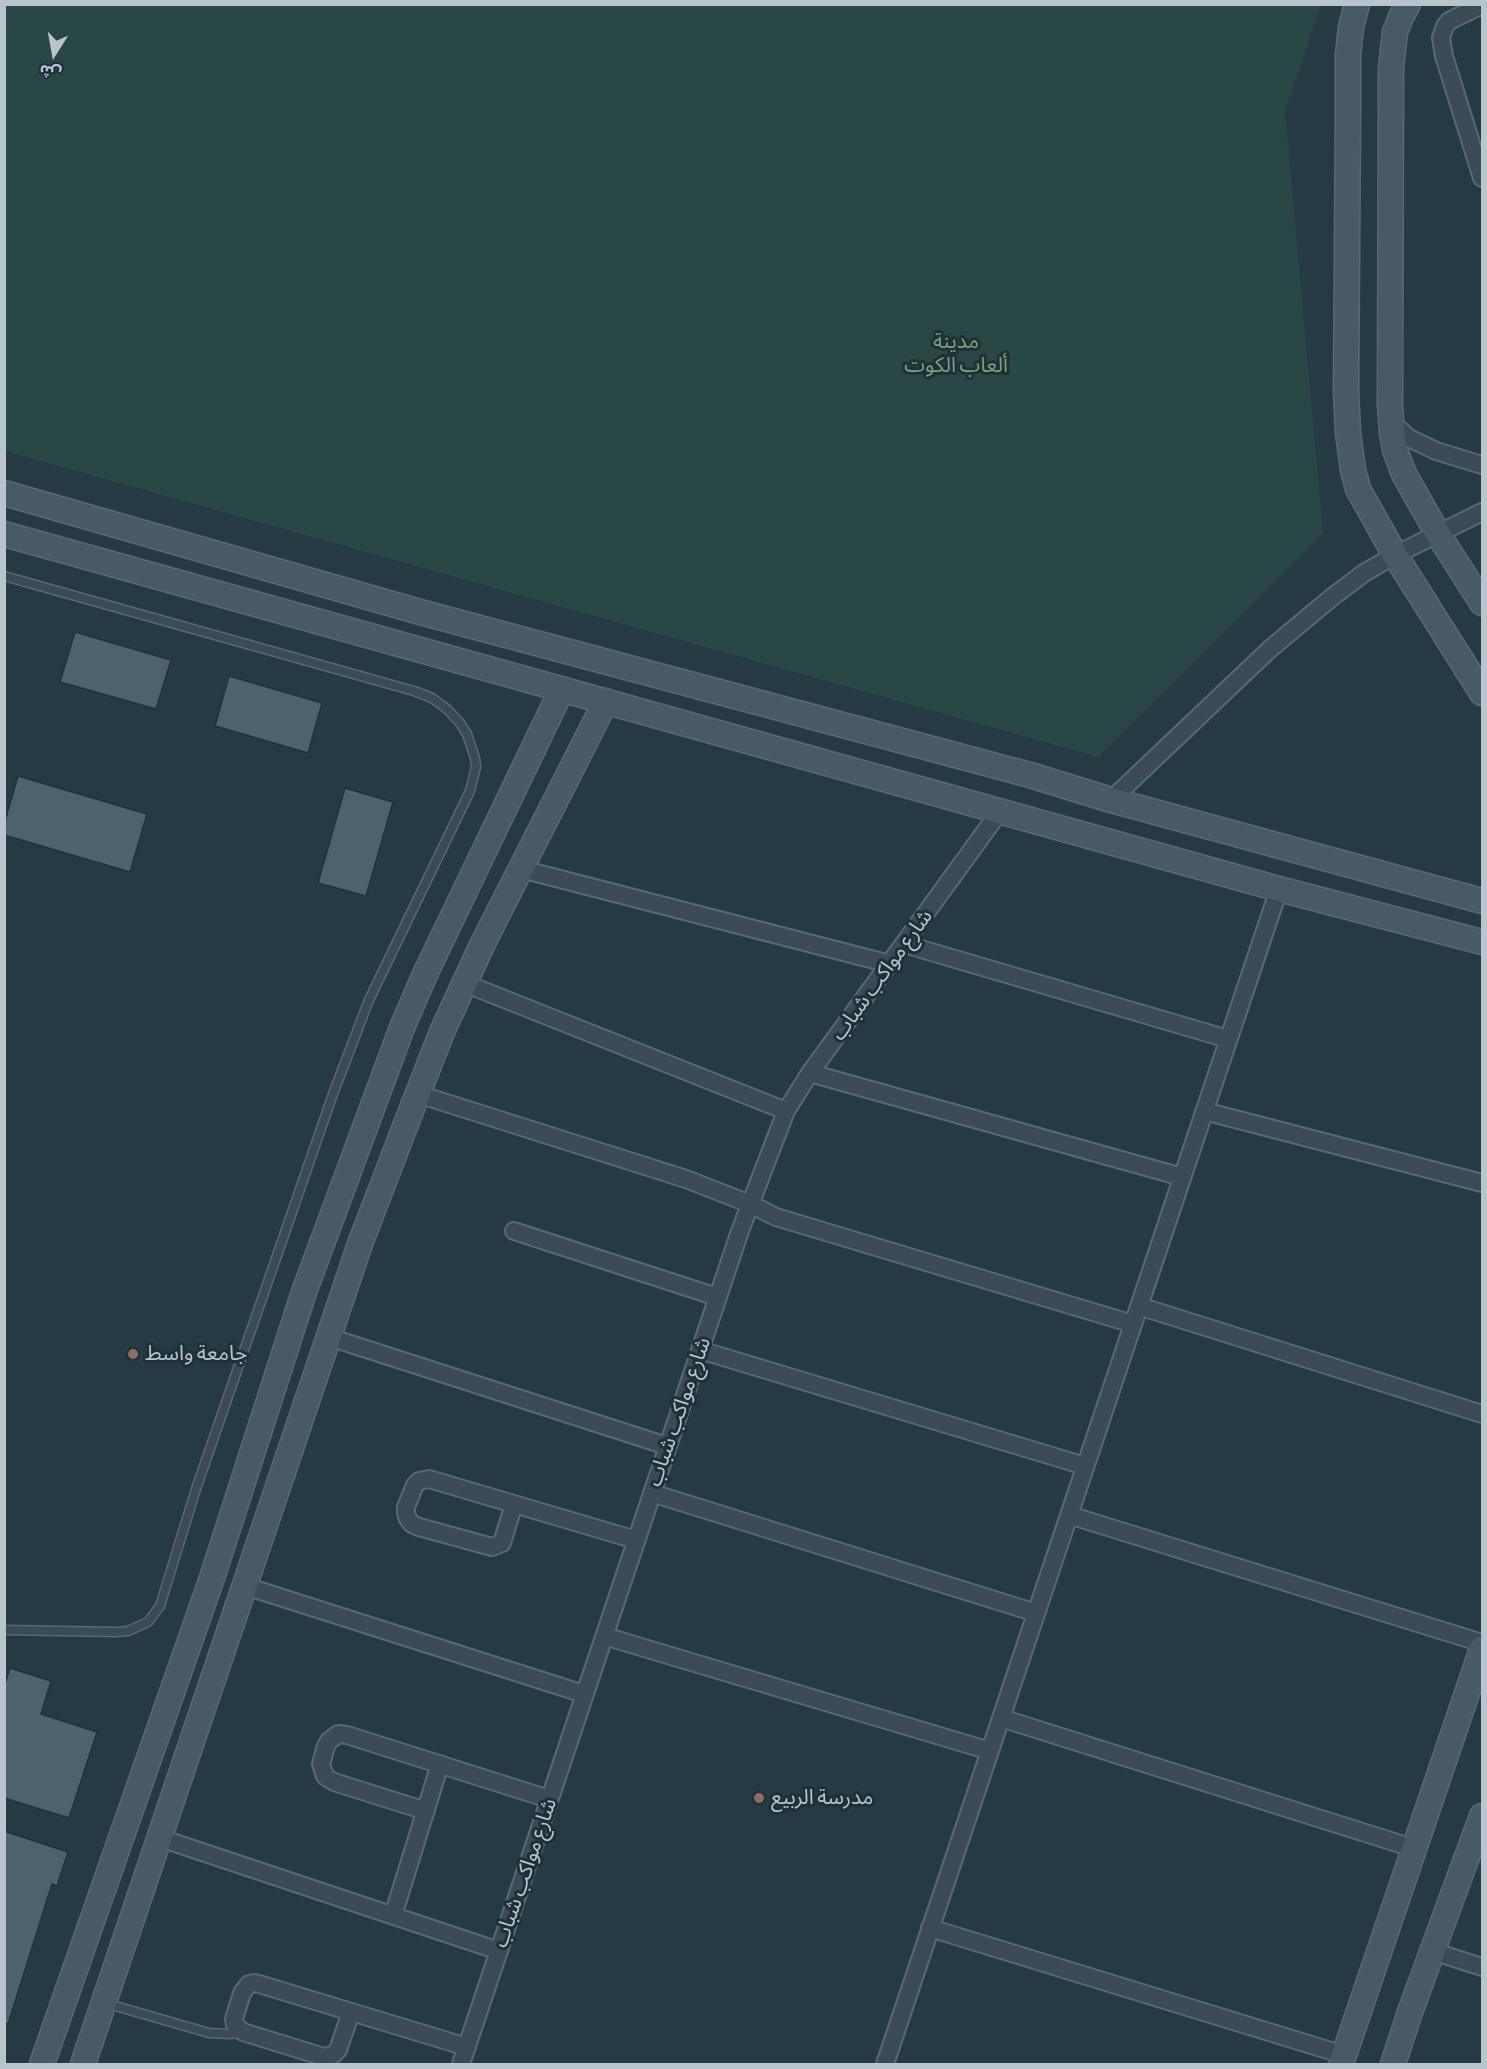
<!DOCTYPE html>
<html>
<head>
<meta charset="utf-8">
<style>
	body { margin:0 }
	#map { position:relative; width:1487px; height:2069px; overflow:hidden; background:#263a44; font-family:"Alegreya Sans","Noto Sans Arabic",sans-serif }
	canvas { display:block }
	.frame { position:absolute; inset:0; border:6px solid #b9c5cd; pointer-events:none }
	.north { position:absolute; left:24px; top:24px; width:60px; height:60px; -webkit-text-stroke:4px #1f3039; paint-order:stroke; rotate:191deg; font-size:16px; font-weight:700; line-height:24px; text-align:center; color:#b9c5cd }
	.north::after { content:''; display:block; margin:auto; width:21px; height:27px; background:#b9c5cd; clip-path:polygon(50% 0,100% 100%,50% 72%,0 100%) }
</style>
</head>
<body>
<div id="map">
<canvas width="1487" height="2069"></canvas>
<div class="frame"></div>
<div class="north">ش</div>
</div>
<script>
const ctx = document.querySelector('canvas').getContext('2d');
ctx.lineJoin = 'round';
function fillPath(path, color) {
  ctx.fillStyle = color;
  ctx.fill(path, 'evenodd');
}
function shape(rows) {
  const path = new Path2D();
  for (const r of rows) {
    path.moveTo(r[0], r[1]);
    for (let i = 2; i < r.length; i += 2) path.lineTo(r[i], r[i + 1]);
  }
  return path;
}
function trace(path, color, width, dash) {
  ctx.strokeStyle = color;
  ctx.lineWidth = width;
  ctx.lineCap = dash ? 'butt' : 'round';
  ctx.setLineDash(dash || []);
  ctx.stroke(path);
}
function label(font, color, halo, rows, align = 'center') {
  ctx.font = font + ' "Alegreya Sans","Noto Sans Arabic",sans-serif';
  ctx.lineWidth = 6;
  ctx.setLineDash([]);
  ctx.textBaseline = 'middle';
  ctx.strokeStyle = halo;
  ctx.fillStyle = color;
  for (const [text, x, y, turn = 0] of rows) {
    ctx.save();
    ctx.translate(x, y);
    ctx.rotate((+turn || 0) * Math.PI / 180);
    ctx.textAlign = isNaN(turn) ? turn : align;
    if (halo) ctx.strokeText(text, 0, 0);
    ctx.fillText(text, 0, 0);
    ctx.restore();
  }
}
fillPath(shape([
	[4,5,1321,5,1285,111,1323,533,1098,757,5,451]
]), '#294744');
const building = shape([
	[75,632,171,660,156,709,60,682,75,632],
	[229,676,322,703,308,753,215,726,229,676],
	[18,776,147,814,130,872,4,835,4,824,18,776],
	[345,788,393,802,366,896,318,883,345,788],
	[10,1668,51,1681,41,1714,97,1732,69,1818,4,1798,4,1687,10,1668],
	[4,1831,68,1852,57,1886,52,1884,8,2024,4,2023,4,1831]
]);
fillPath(building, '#4d626c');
trace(building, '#22323b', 1.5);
const lane = shape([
	[4,576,414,691,432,698,447,709,460,723,467,734,475,758,476,767,470,791,369,1000,333,1094,196,1489,160,1606,148,1622,128,1631,116,1632,4,1630],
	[105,2003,209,2033,230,2034,243,2032]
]);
const street = shape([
	[1482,5,1449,21,1445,26,1441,38,1444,56,1482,178],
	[1391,422,1409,438,1436,451,1482,465],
	[1111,800,1270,649,1331,598,1364,573,1395,555,1482,512],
	[521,869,890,964],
	[904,944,1228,1039],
	[464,983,786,1111],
	[810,1073,1182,1177],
	[418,1094,686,1179,750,1204,776,1217,1133,1324],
	[1204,1111,1482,1183],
	[514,1231,717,1297],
	[1139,1306,1482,1414],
	[329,1337,667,1446],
	[700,1350,1085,1466],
	[652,1493,1036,1613],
	[514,1504,502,1543,492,1547,419,1527,412,1524,408,1519,406,1513,406,1507,415,1485,419,1481,429,1479,636,1540],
	[1069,1515,1482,1643],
	[245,1586,584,1694],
	[604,1636,990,1751],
	[1001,1718,1416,1849],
	[426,1811,334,1782,329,1779,325,1776,321,1764,326,1746,329,1741,338,1734,347,1735,549,1799],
	[160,1838,499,1951],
	[393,1916,440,1764],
	[930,1928,1344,2055],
	[1432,1951,1482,1967],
	[351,2012,338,2050,333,2055,324,2057,243,2032,235,2025,234,2019,242,1993,249,1984,254,1983,259,1984,467,2047],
	[461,2064,740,1231,786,1111,810,1073,1000,811],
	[885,2064,1279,889]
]);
const secondary = shape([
	[1357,4,1351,27,1348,55,1348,111,1346,391,1348,433,1353,470,1358,489,1395,555,1482,693],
	[1408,4,1401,17,1395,32,1391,68,1390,406,1392,432,1395,450,1404,474,1438,534,1482,603],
	[4,493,420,612,1030,775,1111,800,1482,901],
	[4,534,1279,889,1482,942],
	[42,2064,212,1578,304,1292,403,1025,427,970,562,689],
	[83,2064,360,1244,411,1111,442,1032,482,945,606,701],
	[1341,2064,1482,1649],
	[1393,2064,1410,2012,1482,1816]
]);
trace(lane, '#5a6871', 11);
trace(street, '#5a6871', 20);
trace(secondary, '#5a6871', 27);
trace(lane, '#3b4a54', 8);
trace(street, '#3b4a54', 16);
trace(secondary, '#495a67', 24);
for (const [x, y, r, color] of [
	[133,1354,6,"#8d6e63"],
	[759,1798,6,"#8d6e63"]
]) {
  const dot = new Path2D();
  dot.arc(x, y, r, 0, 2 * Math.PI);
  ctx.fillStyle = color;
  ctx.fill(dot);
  trace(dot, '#1f3039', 2);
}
label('21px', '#76a477', '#1f3039', [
	["مدينة",956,342],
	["ألعاب الكوت",956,366]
]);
label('21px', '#b9c5cd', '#1f3039', [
	["شارع مواكب شباب",882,975,-54],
	["شارع مواكب شباب",679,1412,-71],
	["شارع مواكب شباب",525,1873,-71]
]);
label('21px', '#b9c5cd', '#1f3039', [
	["جامعة واسط",145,1354],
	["مدرسة الربيع",771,1798]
], 'left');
</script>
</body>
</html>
